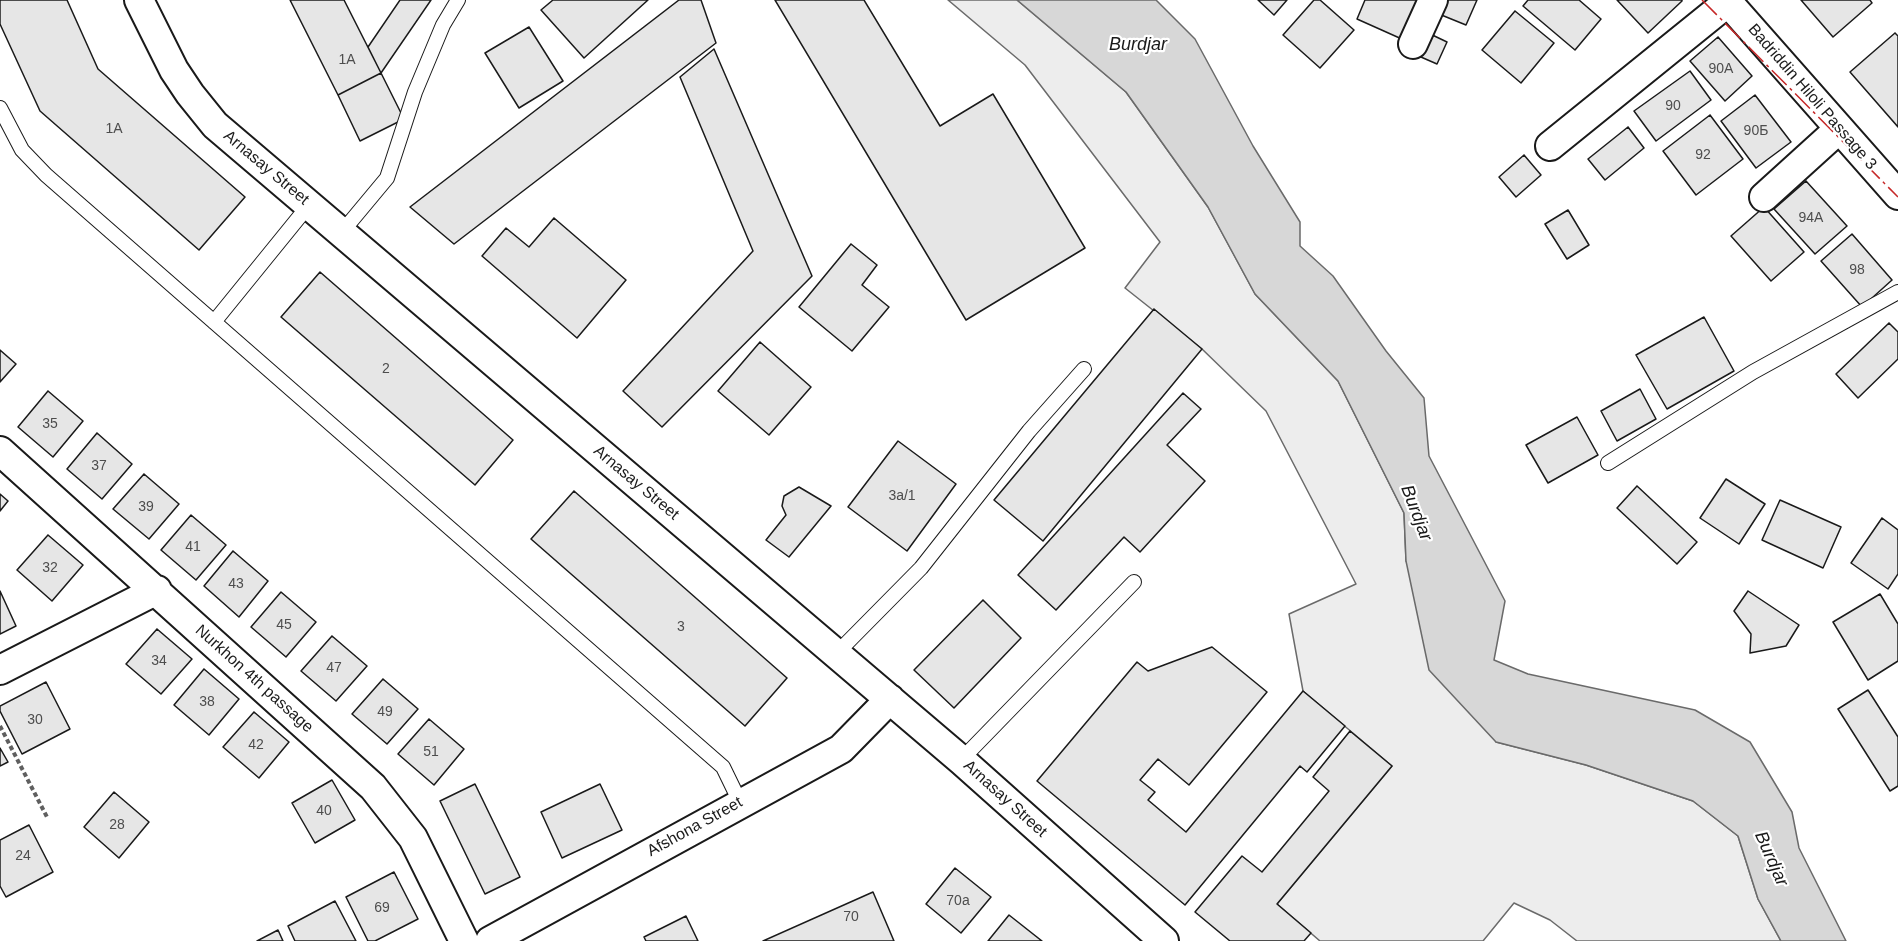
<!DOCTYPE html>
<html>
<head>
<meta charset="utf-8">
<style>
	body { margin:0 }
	canvas { display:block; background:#fff }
</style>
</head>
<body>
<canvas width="1898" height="941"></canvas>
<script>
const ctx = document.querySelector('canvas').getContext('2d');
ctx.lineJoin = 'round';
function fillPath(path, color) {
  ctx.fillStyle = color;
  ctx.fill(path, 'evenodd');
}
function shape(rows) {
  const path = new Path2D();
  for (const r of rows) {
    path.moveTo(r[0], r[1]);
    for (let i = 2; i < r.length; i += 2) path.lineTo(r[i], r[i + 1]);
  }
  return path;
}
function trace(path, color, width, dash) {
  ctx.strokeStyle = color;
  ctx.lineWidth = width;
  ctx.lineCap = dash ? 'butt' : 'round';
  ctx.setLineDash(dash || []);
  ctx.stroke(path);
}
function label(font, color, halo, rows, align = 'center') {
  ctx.font = font + ' Arial,sans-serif';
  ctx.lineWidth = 4.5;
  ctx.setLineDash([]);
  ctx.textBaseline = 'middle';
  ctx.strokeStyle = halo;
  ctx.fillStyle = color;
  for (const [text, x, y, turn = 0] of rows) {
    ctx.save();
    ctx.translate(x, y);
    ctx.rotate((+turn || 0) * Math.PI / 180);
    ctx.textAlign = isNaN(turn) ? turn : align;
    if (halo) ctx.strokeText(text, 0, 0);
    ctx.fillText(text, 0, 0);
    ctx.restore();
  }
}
const built = shape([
	[948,0,1017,0,1126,92,1208,207,1255,294,1338,381,1404,513,1406,561,1496,742,1586,765,1693,801,1738,836,1758,899,1781,941,1577,941,1550,920,1514,903,1483,941,1320,941,1277,904,1392,766,1303,691,1289,614,1356,584,1266,411,1202,349,1125,288,1160,242,1025,65,948,0]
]);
fillPath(built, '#ededed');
trace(built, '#6a6a6a', 1.5);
const water = shape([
	[1017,0,1156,0,1195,39,1253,146,1300,222,1300,246,1333,276,1386,351,1424,398,1429,456,1505,601,1494,660,1528,674,1695,710,1750,742,1792,812,1799,848,1846,941,1781,941,1758,899,1738,836,1693,801,1586,765,1496,742,1429,670,1406,561,1404,513,1338,381,1255,294,1208,207,1126,92,1017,0]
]);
fillPath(water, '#d7d7d7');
trace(water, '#6a6a6a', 1.5);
const building = shape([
	[0,0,67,0,98,69,245,197,199,250,40,111,0,24,0,0],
	[290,0,344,0,381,73,338,95,290,0],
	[400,0,431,0,381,73,368,47,400,0],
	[553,0,648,0,584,58,541,10,553,0],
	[679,0,701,0,716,43,454,244,410,207,679,0],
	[775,0,864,0,940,126,993,94,1085,248,966,320,775,0],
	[1258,0,1287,0,1274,15,1258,0],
	[1314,0,1320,0,1354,30,1320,68,1283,35,1314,0],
	[1365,0,1422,0,1404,40,1357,19,1365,0],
	[1439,0,1477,0,1466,25,1434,12,1439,0],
	[1528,0,1579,0,1601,19,1575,50,1523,6,1528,0],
	[1617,0,1682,0,1682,1,1648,33,1617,0],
	[1801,0,1870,0,1872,3,1833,37,1801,0],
	[1515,11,1554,43,1521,83,1482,50,1515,11],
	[529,27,563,81,519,108,485,53,529,27],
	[1424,31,1447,42,1437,64,1414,54,1424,31],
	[1895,33,1898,36,1898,127,1850,72,1895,33],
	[1718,37,1752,76,1725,101,1690,61,1718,37],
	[714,49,812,276,662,427,623,391,753,251,680,77,714,49],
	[1690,71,1711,100,1656,141,1634,111,1690,71],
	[381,73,404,119,360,141,338,95,381,73],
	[1755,95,1791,142,1756,168,1721,121,1755,95],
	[1710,115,1743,159,1696,195,1663,151,1710,115],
	[1628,127,1644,148,1605,180,1588,159,1628,127],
	[1524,155,1541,175,1516,197,1499,177,1524,155],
	[1806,181,1847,226,1815,254,1774,209,1806,181],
	[1764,207,1804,252,1771,281,1731,236,1764,207],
	[1568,210,1589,245,1567,259,1545,224,1568,210],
	[554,218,626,280,577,338,482,256,506,228,529,247,554,218],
	[1852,234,1892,280,1862,307,1821,261,1852,234],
	[851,244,877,265,862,285,889,307,852,351,799,307,851,244],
	[320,272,513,440,475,485,281,317,320,272],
	[1154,309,1202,349,1043,541,994,500,1154,309],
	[1704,317,1734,371,1667,409,1636,355,1704,317],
	[1889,323,1898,332,1898,359,1858,398,1836,374,1889,323],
	[760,342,811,387,769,435,718,391,760,342],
	[0,350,16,364,0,382,0,350],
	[1640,389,1656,419,1617,441,1601,411,1640,389],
	[48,391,83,421,53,457,18,427,48,391],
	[1183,393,1201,409,1167,445,1205,481,1140,552,1124,537,1056,610,1018,575,1183,393],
	[1577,417,1598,455,1548,483,1526,445,1577,417],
	[97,433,132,464,102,499,67,469,97,433],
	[898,441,956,484,907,551,848,507,898,441],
	[144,474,179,504,149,539,113,509,144,474],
	[1726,479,1765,504,1739,544,1700,518,1726,479],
	[1637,486,1697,542,1677,564,1617,508,1637,486],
	[799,487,831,506,789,557,766,540,786,515,782,506,784,496,799,487],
	[574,491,787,678,745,726,531,539,574,491],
	[0,494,8,501,0,511,0,494],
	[1780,500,1841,527,1823,568,1762,540,1780,500],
	[191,515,226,545,196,580,161,550,191,515],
	[1882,518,1898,530,1898,574,1888,589,1851,563,1882,518],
	[48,535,83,565,52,601,17,570,48,535],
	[233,551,268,581,239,617,204,586,233,551],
	[0,591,16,626,0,634,0,591],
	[1748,591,1799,625,1786,646,1750,653,1751,634,1734,611,1748,591],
	[281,592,316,622,286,657,251,627,281,592],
	[1880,594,1898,624,1898,661,1868,680,1833,622,1880,594],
	[983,600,1021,638,954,708,914,670,983,600],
	[157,629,192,659,161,694,126,664,157,629],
	[332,636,367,666,336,701,301,671,332,636],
	[1212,647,1267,692,1189,785,1158,759,1140,780,1155,792,1148,800,1186,832,1303,691,1345,726,1307,772,1300,766,1185,905,1037,781,1137,662,1148,671,1212,647],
	[204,669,239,699,209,735,174,705,204,669],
	[383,679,418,709,387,744,352,714,383,679],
	[46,682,70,729,22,754,0,711,0,706,46,682],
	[1868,690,1898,737,1898,786,1890,791,1838,709,1868,690],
	[254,712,289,742,259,778,223,747,254,712],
	[429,719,464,749,434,785,398,754,429,719],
	[1350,731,1392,766,1277,904,1311,933,1304,941,1230,941,1195,912,1242,856,1262,872,1329,791,1313,777,1350,731],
	[0,748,8,762,0,766,0,748],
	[332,780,355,820,315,843,292,803,332,780],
	[475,784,520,877,485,894,440,801,475,784],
	[600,784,622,830,562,858,541,812,600,784],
	[114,792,149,822,119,858,84,827,114,792],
	[29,825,53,872,6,897,0,886,0,840,29,825],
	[955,868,991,897,961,933,926,904,955,868],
	[394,872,418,919,375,941,368,941,346,897,394,872],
	[873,892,894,941,763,941,873,892],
	[335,901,356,941,295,941,288,926,335,901],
	[1009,915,1042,941,988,941,1009,915],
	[686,916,698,941,646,941,644,937,686,916],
	[278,930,283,941,257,941,278,930]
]);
fillPath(building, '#e6e6e6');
trace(building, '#1a1a1a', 1.5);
const lane = shape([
	[0,108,22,150,46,175,723,767,740,802],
	[342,232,387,178,415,92,443,25,458,0],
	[214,322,309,205],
	[1608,463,1753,372,1898,292],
	[836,654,921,568,1029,431,1084,369],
	[961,760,1134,582]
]);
const street = shape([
	[139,0,174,70,190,94,215,125,961,760,1164,941],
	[1726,0,1898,195],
	[1413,44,1433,0],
	[1550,146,1728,2],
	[1764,197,1839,129],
	[0,451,373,787,413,838,464,941],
	[0,670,157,590],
	[490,941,841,749,890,699]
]);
trace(lane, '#1a1a1a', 16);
trace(street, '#1a1a1a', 32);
trace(shape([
	[0,726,48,819]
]), '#5f5f5f', 4, [4.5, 3]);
trace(lane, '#fff', 14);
trace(street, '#fff', 28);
trace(shape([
	[1702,0,1898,197]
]), '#c62828', 1.5, [21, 4.5, 3, 4.5]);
label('14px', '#4d4d4d', null, [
	["1A",347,60],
	["90A",1721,69],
	["90",1673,106],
	["1А",114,129],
	["90Б",1756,131],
	["92",1703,155],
	["94A",1811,218],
	["98",1857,270],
	["2",386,369],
	["35",50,424],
	["37",99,466],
	["3a/1",902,496],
	["39",146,507],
	["41",193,547],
	["32",50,568],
	["43",236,584],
	["45",284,625],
	["3",681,627],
	["34",159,661],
	["47",334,668],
	["38",207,702],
	["49",385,712],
	["30",35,720],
	["42",256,745],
	["51",431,752],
	["40",324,811],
	["28",117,825],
	["24",23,856],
	["70a",958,901],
	["69",382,908],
	["70",851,917]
]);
label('16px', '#1a1a1a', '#fff', [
	["Badriddin Hiloli Passage 3",1812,97,49],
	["Arnasay Street",266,168,40],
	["Arnasay Street",636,483,40],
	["Nurkhon 4th passage",254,679,42],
	["Arnasay Street",1005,799,42],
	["Afshona Street",695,827,-29]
]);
label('italic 18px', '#1a1a1a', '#fff', [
	["Burdjar",1138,45],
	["Burdjar",1416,513,69],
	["Burdjar",1771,859,66]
]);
</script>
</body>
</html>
